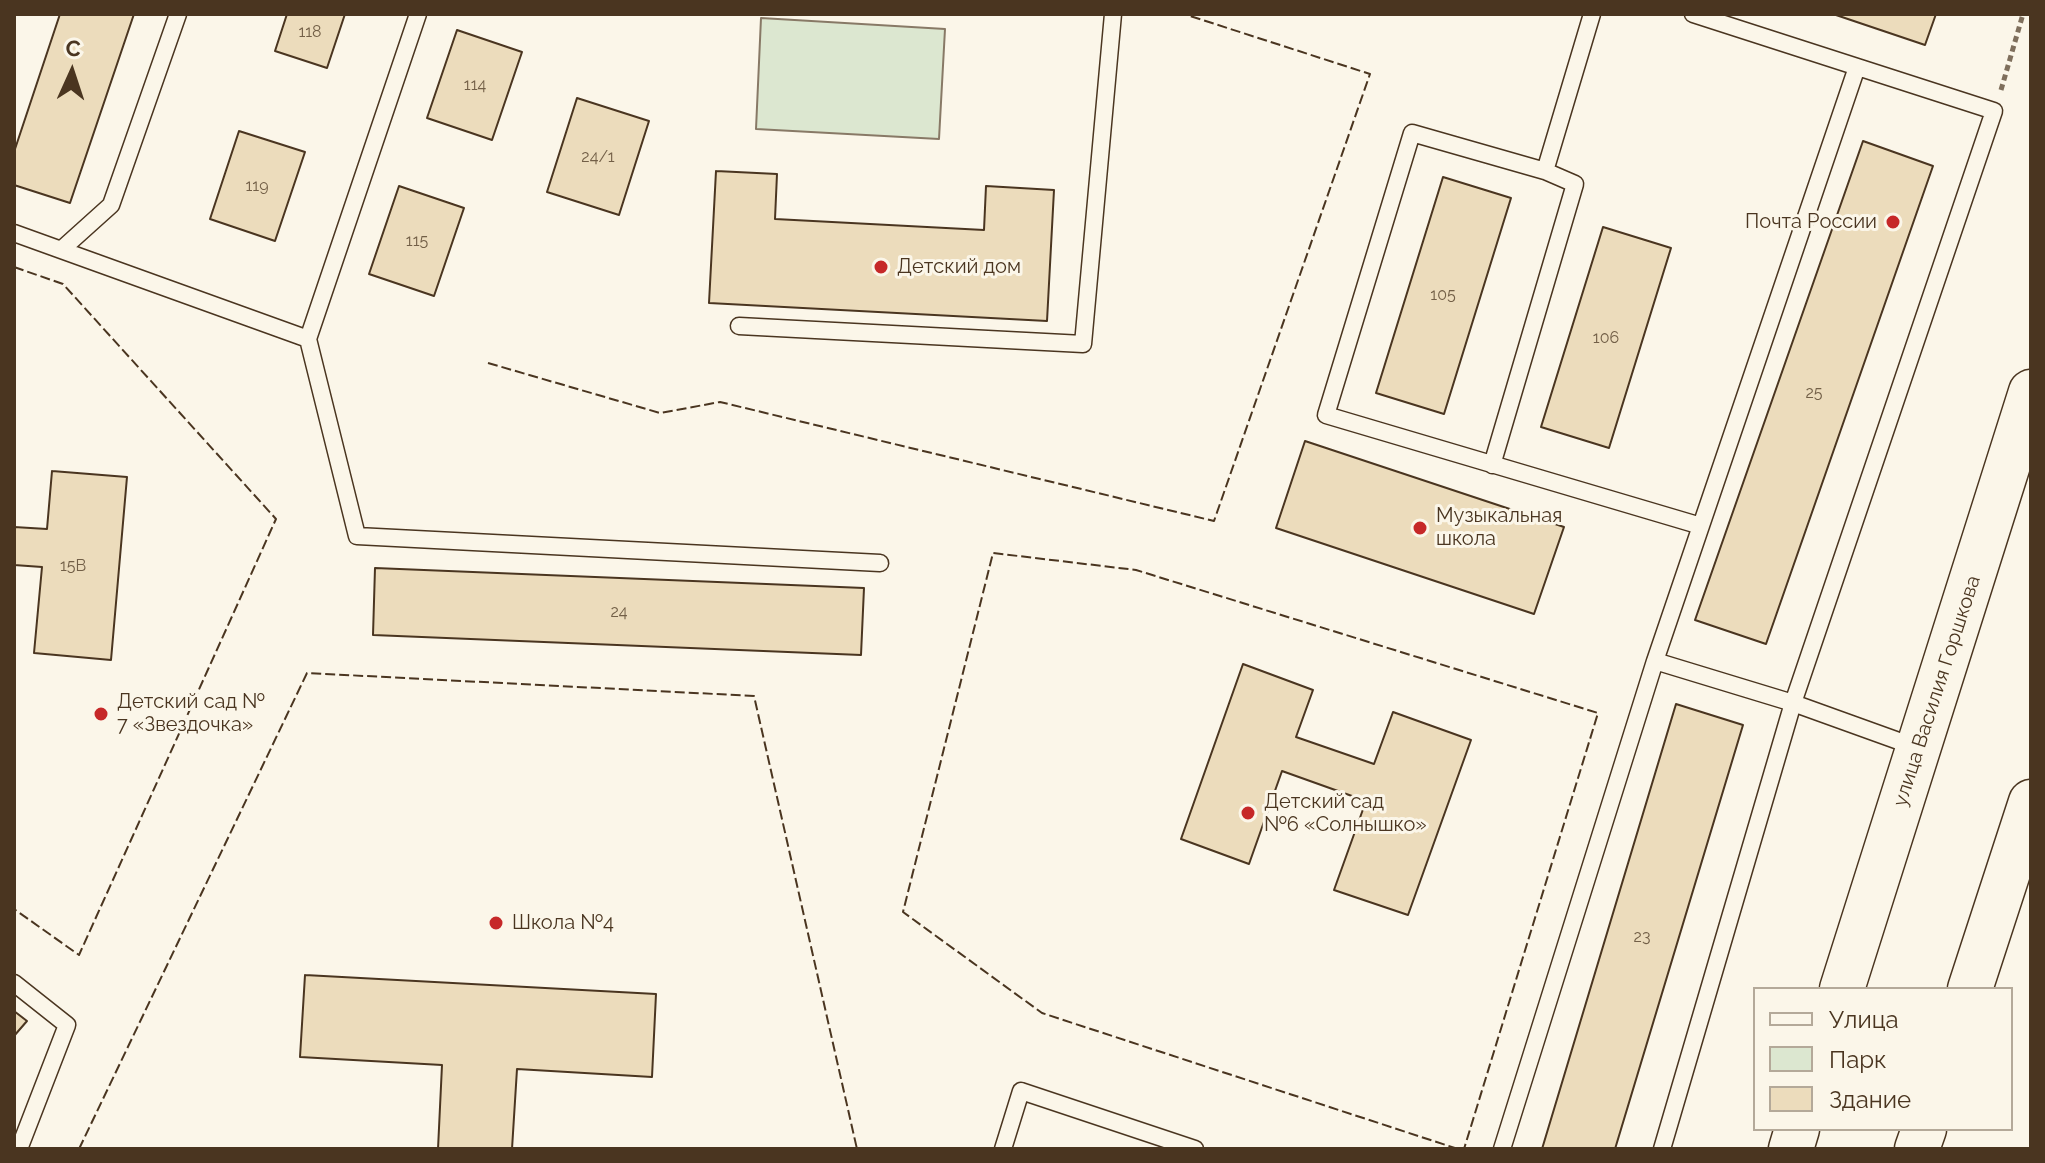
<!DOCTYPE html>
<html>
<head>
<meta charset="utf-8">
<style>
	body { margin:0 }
	#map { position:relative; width:2045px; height:1163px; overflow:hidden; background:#fbf6e9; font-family:Raleway,sans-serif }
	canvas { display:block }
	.frame { position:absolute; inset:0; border:16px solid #4a3520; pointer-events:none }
	.legend { position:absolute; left:1753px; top:987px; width:260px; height:144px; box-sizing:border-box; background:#fbf6e9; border:2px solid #b4a999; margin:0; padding:10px 14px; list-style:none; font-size:24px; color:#4a3520 }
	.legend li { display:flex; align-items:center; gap:16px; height:40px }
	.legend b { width:40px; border:2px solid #b4a999 }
	.north { position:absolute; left:32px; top:32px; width:80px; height:80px; -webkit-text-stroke:6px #fbf6e9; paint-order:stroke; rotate:3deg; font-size:22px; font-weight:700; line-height:32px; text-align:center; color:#4a3520 }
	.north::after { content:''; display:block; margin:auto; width:28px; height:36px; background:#4a3520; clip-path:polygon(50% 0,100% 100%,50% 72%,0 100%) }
</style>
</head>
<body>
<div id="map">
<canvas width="2045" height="1163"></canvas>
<div class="frame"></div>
<ul class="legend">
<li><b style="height:10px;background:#fbf6e9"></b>Улица</li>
<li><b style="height:22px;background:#dce7d0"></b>Парк</li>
<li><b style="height:22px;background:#ecdcbc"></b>Здание</li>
</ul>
<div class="north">С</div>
</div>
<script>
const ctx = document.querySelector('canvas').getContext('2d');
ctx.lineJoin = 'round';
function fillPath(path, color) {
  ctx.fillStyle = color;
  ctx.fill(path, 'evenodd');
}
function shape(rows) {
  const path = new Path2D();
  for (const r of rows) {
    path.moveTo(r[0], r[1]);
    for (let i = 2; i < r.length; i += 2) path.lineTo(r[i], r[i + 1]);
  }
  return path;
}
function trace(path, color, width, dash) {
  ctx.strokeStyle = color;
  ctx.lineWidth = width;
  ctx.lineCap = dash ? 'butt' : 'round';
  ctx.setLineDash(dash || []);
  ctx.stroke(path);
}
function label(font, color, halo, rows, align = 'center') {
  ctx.font = font + ' Raleway,sans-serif';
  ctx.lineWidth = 6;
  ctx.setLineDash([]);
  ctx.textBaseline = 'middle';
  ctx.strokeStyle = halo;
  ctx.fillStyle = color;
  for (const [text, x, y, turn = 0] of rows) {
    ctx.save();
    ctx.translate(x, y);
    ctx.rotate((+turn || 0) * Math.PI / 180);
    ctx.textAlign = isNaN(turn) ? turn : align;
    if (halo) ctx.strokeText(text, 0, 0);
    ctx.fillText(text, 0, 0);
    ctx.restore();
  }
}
const green = shape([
	[761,18,945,29,939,139,756,129,761,18]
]);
fillPath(green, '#dce7d0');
trace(green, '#887966', 2);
const building = shape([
	[60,14,134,14,70,203,14,185,14,152,60,14],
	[287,14,345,14,327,68,275,51,287,14],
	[1833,14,1936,14,1925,45,1833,14],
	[457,30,522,52,492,140,427,118,457,30],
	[577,98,649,121,619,215,547,192,577,98],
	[239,131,305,152,275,241,210,219,239,131],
	[1863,141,1933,166,1766,644,1695,620,1863,141],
	[716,171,777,174,775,219,984,230,986,186,1054,190,1047,321,709,303,716,171],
	[1443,177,1511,198,1444,414,1376,393,1443,177],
	[399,186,464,208,434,296,369,274,399,186],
	[1603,227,1671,248,1609,448,1541,427,1603,227],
	[1305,441,1564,527,1534,614,1276,528,1305,441],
	[52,471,127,477,111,660,34,653,42,567,14,565,14,527,47,529,52,471],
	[375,568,864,588,861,655,373,635,375,568],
	[1243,664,1313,690,1296,737,1374,764,1393,712,1471,740,1408,915,1334,890,1366,801,1282,771,1249,864,1181,839,1243,664],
	[1676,704,1743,725,1615,1149,1542,1149,1676,704],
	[305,975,656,994,652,1077,517,1069,512,1149,438,1149,442,1065,300,1057,305,975],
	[14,1011,27,1021,14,1036,14,1011]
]);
fillPath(building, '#ecdcbc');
trace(building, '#4a3520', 2);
const service = shape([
	[418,14,308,339,357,536,880,563],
	[1592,14,1545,171,1412,133,1326,415,1701,526],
	[1693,14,1994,111,1793,703,1918,748],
	[14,233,308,339],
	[61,250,111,205,178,14],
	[739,326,1083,344,1113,14],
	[1492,465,1575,184,1545,171],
	[14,983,67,1025,19,1149],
	[1003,1149,1021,1091,1195,1149],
	[1502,1149,1655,661],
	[1662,1149,1793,703,1655,661,1857,67]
]);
const secondary = shape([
	[1842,989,2031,392],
	[1970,989,2031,802],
	[1791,1149,1797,1129],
	[1917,1149,1924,1129]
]);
trace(service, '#4a3520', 19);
trace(secondary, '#4a3520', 47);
trace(shape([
	[2001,90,2023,14]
]), '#7f6f5c', 5, [6, 4]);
trace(service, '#fbf6e9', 16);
trace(secondary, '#fbf6e9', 44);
trace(shape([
	[14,267,63,284,276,519,79,955,14,909],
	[488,363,660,413,720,402,1214,521,1370,74,1184,14],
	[79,1149,307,673,754,696,857,1149],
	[1458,1149,1042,1013,903,912,993,553,1136,570,1598,713,1464,1149]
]), '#4a3520', 2, [10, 4]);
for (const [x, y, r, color] of [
	[1893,222,8,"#c62828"],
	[881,267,8,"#c62828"],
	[1420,528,8,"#c62828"],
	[101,714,8,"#c62828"],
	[1248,813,8,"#c62828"],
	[496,923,8,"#c62828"]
]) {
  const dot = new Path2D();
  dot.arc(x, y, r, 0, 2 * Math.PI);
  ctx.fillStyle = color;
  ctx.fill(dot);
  trace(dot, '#fbf6e9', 3);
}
label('16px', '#725f47', null, [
	["118",310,32],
	["114",475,85],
	["24/1",598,157],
	["119",257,186],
	["115",417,241],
	["105",1443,295],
	["106",1606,338],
	["25",1814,393],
	["15В",73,566],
	["24",619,612],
	["23",1642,937]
]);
label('20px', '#4a3520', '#fbf6e9', [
	["Почта России",1877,222,"right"],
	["Детский дом",897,267],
	["Музыкальная",1436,516],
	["школа",1436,539],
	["Детский сад №",117,702],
	["7 «Звездочка»",117,725],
	["Детский сад",1264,802],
	["№6 «Солнышко»",1264,825],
	["Школа №4",512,923]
], 'left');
label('20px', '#4a3520', '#fbf6e9', [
	["улица Василия Горшкова",1937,691,-72]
]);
</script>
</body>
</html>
